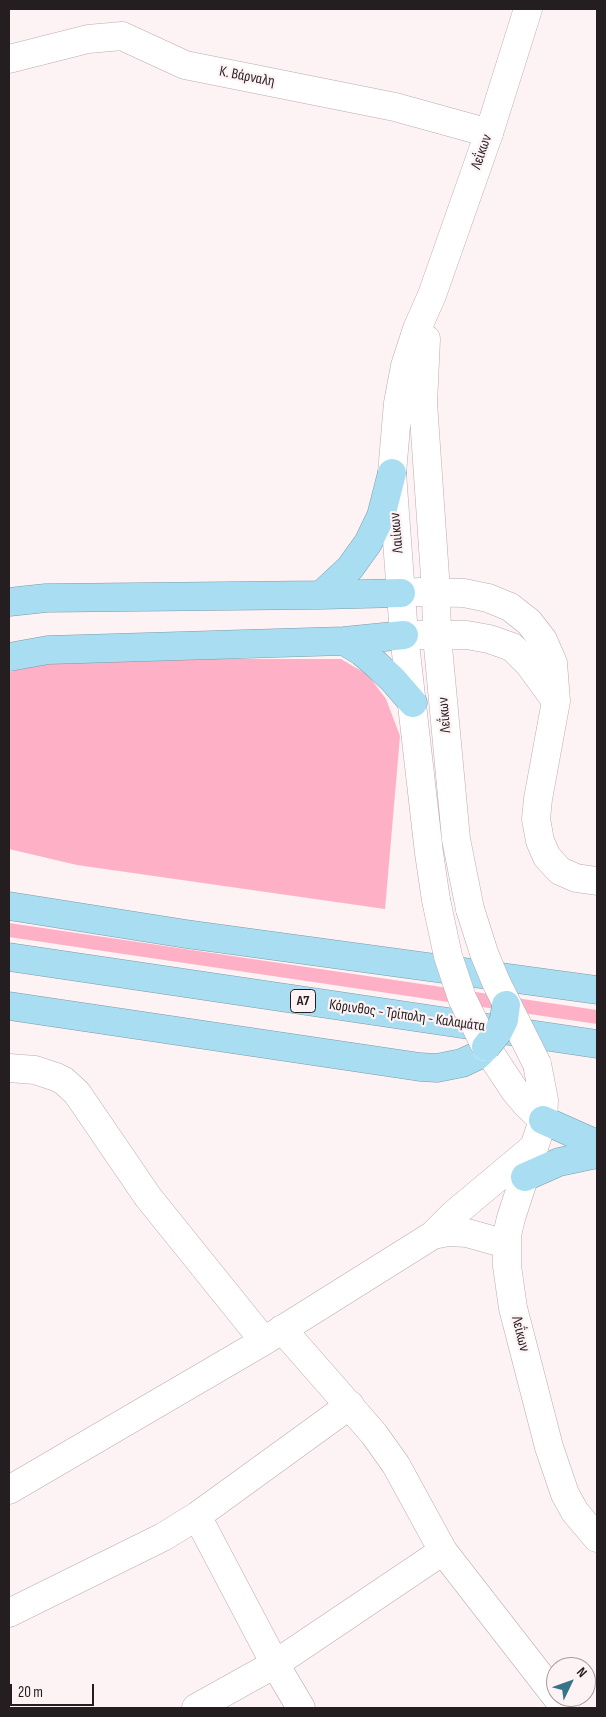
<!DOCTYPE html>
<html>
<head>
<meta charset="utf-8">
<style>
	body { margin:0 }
	#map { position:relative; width:606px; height:1717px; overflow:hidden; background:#fdf2f4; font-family:"Sofia Sans Condensed",sans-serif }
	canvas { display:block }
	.frame { position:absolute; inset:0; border:10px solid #241e20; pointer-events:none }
	.north { position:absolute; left:546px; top:1657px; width:50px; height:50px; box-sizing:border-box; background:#fdf2f4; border:1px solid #a69d9f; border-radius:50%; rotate:48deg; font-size:14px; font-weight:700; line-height:20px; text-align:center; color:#241e20 }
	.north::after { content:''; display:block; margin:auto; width:18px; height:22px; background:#367489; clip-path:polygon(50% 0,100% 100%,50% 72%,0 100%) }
	.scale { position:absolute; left:10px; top:1684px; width:84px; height:22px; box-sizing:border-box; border:2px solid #241e20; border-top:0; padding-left:6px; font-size:15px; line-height:18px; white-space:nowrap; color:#241e20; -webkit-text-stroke:4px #fdf2f4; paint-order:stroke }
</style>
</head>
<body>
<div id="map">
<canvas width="606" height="1717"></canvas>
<div class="frame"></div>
<div class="north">N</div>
<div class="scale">20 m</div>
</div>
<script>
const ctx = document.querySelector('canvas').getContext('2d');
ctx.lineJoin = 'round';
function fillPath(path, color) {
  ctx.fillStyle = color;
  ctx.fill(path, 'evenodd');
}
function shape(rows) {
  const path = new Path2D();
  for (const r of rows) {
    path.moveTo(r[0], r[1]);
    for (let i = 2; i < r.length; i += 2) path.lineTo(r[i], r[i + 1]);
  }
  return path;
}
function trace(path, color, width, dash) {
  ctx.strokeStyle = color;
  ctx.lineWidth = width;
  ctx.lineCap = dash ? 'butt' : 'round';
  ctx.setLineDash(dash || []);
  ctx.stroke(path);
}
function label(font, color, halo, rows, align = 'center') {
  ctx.font = font + ' "Sofia Sans Condensed",sans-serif';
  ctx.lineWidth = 4.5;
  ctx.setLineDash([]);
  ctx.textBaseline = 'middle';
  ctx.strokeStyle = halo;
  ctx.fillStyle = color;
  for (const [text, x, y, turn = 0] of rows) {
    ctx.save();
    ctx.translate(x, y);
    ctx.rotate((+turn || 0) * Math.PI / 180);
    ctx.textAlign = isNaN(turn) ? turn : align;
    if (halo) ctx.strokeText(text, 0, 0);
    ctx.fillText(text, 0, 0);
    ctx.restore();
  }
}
fillPath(shape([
	[59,659,341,659,368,675,386,699,400,736,385,909,77,865,9,849,9,673,22,667],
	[9,923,597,1010,597,1024,9,937]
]), '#feb0c6');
const street = shape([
	[9,59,88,39,122,36,185,65,395,107,489,133],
	[9,1068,35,1070,56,1077,64,1081,77,1093,148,1197,264,1341],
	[433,1235,448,1232,467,1233,506,1244],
	[282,1329,374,1434,396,1465,443,1551,565,1708],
	[9,1490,264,1341,433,1235,454,1214,534,1147],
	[197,1516,275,1664,301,1708],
	[9,1613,163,1537,197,1516,350,1405],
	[196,1708,275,1664,443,1551]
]);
const secondary = shape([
	[426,339,423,403,436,591,437,636,456,839,470,909],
	[418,592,464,593,488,598,510,607,529,622,543,640,553,663,556,701,538,799,536,819,540,841,547,857,560,871,576,878,597,881],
	[418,635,467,635,489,639,512,647,529,664,556,701],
	[436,900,429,853,404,635,392,473,398,403,405,366,417,329,432,295,489,133,528,9],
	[486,1047,515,1091,526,1104,543,1120],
	[537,1064,544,1100,543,1120,511,1218,507,1235,507,1266,513,1308,549,1447,565,1494,575,1512,597,1538]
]);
const highway = shape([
	[321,595,350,568,368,543,381,516,392,473],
	[9,602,46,598,321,595,401,593],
	[344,641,362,652,377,665,393,680,413,703],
	[9,657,48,650,344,641,404,635],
	[9,906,186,934,597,990],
	[9,957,597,1044],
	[9,1006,420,1067,437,1068,462,1063,477,1056,486,1047],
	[543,1120,597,1144],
	[525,1177,559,1162,597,1154]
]);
trace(street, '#bcabb0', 29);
trace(secondary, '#bcabb0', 29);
trace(highway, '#7a9ba8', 29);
trace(street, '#fff', 28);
trace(secondary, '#fff', 28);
trace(highway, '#a9def2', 28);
const secondaryBridge = shape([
	[436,900,448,956,462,998,486,1047],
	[470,909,484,953,496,982,537,1064]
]);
const highwayBridge = shape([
	[486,1047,498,1032,504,1020,506,1005]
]);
trace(secondaryBridge, '#bcabb0', 29, []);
trace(highwayBridge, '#7a9ba8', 29, []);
trace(secondaryBridge, '#fff', 28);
trace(highwayBridge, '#a9def2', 28);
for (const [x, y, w] of [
	[303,1001,25]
]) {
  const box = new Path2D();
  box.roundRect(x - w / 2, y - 11.5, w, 23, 4);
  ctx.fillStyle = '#fdf2f4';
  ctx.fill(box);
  trace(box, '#241e20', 1);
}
label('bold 14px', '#241e20', null, [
	["Α7",303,1001]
]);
label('15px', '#241e20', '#fdf2f4', [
	["Κ. Βάρναλη",247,77,11],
	["Λεΐκων",482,152,-71],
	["Λαιίκων",397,533,-95],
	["Λεΐκων",445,715,-95],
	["Κόρινθος - Τρίπολη - Καλαμάτα",407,1016,8],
	["Λεΐκων",520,1334,76]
]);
</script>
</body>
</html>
